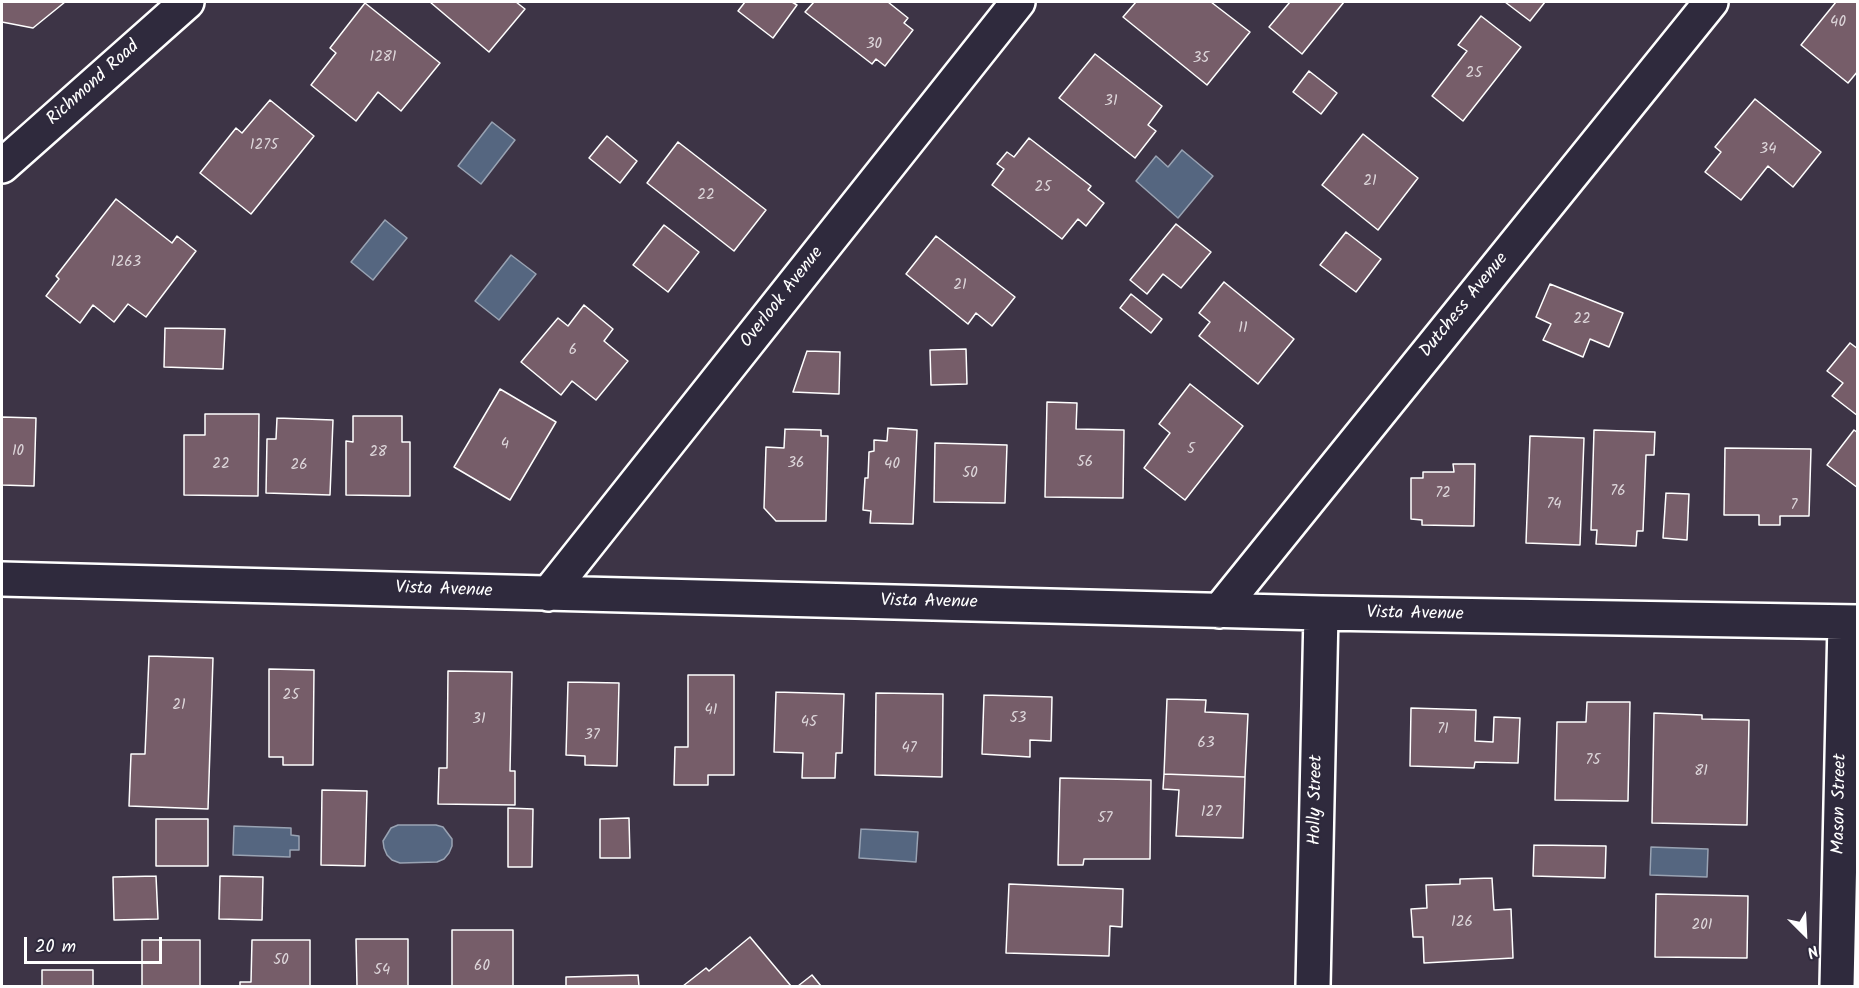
<!DOCTYPE html>
<html>
<head>
<meta charset="utf-8">
<style>
	body { margin:0 }
	#map { position:relative; width:1859px; height:988px; overflow:hidden; background:#3d3446; font-family:Kalam,sans-serif }
	canvas { display:block }
	.frame { position:absolute; inset:0; border:3px solid #fff; pointer-events:none }
	.north { position:absolute; left:1775px; top:904px; width:60px; height:60px; -webkit-text-stroke:4px #2f2a3d; paint-order:stroke; rotate:156deg; font-size:16px; font-weight:700; line-height:24px; text-align:center; color:#fff }
	.north::after { content:''; display:block; margin:auto; width:21px; height:27px; background:#fff; clip-path:polygon(50% 0,100% 100%,50% 72%,0 100%) }
	.scale { position:absolute; left:24px; top:937px; width:138px; height:27px; box-sizing:border-box; border:3px solid #fff; border-top:0; padding-left:8px; font-size:18px; line-height:21px; white-space:nowrap; color:#fff; -webkit-text-stroke:4px #2f2a3d; paint-order:stroke }
</style>
</head>
<body>
<div id="map">
<canvas width="1859" height="988"></canvas>
<div class="frame"></div>
<div class="north">N</div>
<div class="scale">20 m</div>
</div>
<script>
const ctx = document.querySelector('canvas').getContext('2d');
ctx.lineJoin = 'round';
function fillPath(path, color) {
  ctx.fillStyle = color;
  ctx.fill(path, 'evenodd');
}
function shape(rows) {
  const path = new Path2D();
  for (const r of rows) {
    path.moveTo(r[0], r[1]);
    for (let i = 2; i < r.length; i += 2) path.lineTo(r[i], r[i + 1]);
  }
  return path;
}
function trace(path, color, width, dash) {
  ctx.strokeStyle = color;
  ctx.lineWidth = width;
  ctx.lineCap = dash ? 'butt' : 'round';
  ctx.setLineDash(dash || []);
  ctx.stroke(path);
}
function label(font, color, halo, rows, align = 'center') {
  ctx.font = font + ' Kalam,sans-serif';
  ctx.lineWidth = 4.5;
  ctx.setLineDash([]);
  ctx.textBaseline = 'middle';
  ctx.strokeStyle = halo;
  ctx.fillStyle = color;
  for (const [text, x, y, turn = 0] of rows) {
    ctx.save();
    ctx.translate(x, y);
    ctx.rotate((+turn || 0) * Math.PI / 180);
    ctx.textAlign = isNaN(turn) ? turn : align;
    if (halo) ctx.strokeText(text, 0, 0);
    ctx.fillText(text, 0, 0);
    ctx.restore();
  }
}
const water = shape([
	[492,122,515,140,481,184,458,166,492,122],
	[1182,150,1213,176,1178,218,1136,181,1156,156,1168,167,1182,150],
	[385,220,407,238,373,280,351,262,385,220],
	[511,255,536,274,499,320,475,301,511,255],
	[398,825,436,825,443,827,452,839,452,846,449,853,444,859,437,862,400,863,392,860,387,855,384,848,383,841,391,828,398,825],
	[234,826,291,828,291,835,299,836,299,850,290,850,290,857,233,855,234,826],
	[861,829,918,832,916,862,859,858,861,829],
	[1651,847,1708,849,1707,877,1650,875,1651,847]
]);
fillPath(water, '#556680');
trace(water, '#99a3b3', 1.5);
const building = shape([
	[2,2,65,2,33,28,2,22,2,2],
	[430,2,516,2,525,9,489,52,430,2],
	[745,2,792,2,797,5,773,38,738,11,745,2],
	[814,2,888,2,908,18,904,23,913,30,885,66,876,59,872,64,805,12,814,2],
	[1136,2,1211,2,1250,32,1207,85,1123,17,1136,2],
	[1290,2,1344,2,1302,54,1269,27,1290,2],
	[1505,2,1545,2,1530,21,1505,2],
	[1836,2,1858,2,1858,71,1848,83,1801,45,1836,2],
	[365,3,440,63,401,111,378,92,356,121,311,85,336,53,330,48,365,3],
	[1481,16,1521,47,1463,121,1432,96,1467,51,1458,45,1481,16],
	[1095,54,1162,106,1148,125,1156,131,1135,158,1059,98,1095,54],
	[1309,71,1337,93,1321,114,1293,92,1309,71],
	[1755,99,1821,152,1793,187,1768,166,1741,200,1705,172,1721,152,1715,147,1755,99],
	[270,100,314,136,251,214,200,173,236,128,242,133,270,100],
	[1363,134,1418,178,1378,230,1322,185,1363,134],
	[607,136,637,161,620,183,589,158,607,136],
	[1029,138,1091,186,1088,190,1104,203,1086,226,1078,219,1062,239,992,185,1004,169,997,164,1007,152,1014,157,1029,138],
	[678,142,766,210,734,251,647,183,678,142],
	[116,199,172,243,177,236,196,251,146,317,128,304,114,322,93,305,80,323,46,296,59,279,56,276,116,199],
	[1176,224,1211,252,1181,288,1163,274,1147,294,1130,280,1176,224],
	[664,225,699,252,668,292,633,265,664,225],
	[1346,232,1381,259,1356,292,1320,265,1346,232],
	[936,236,1015,297,992,326,976,313,968,324,906,274,936,236],
	[1224,282,1294,339,1258,384,1199,336,1210,322,1199,313,1224,282],
	[1550,284,1623,313,1609,347,1590,339,1583,357,1543,340,1551,324,1536,317,1550,284],
	[1131,294,1162,319,1151,333,1120,308,1131,294],
	[584,305,613,329,604,341,628,361,596,400,572,381,561,395,521,362,558,318,568,326,584,305],
	[165,328,225,329,223,369,164,367,165,328],
	[1850,343,1858,349,1858,416,1832,396,1843,383,1827,371,1850,343],
	[966,349,967,384,931,385,930,350,966,349],
	[807,351,840,352,839,394,793,392,807,351],
	[1190,384,1243,426,1185,500,1144,468,1170,433,1159,424,1190,384],
	[500,389,556,422,510,500,454,467,500,389],
	[1047,402,1077,403,1076,429,1124,430,1123,498,1045,497,1047,402],
	[205,414,259,414,258,496,184,495,184,435,205,435,205,414],
	[353,416,402,416,402,442,410,442,410,496,346,495,346,441,353,442,353,416],
	[2,417,36,418,34,486,2,485,2,417],
	[277,418,333,420,330,495,266,493,267,439,276,439,277,418],
	[888,428,917,430,913,524,870,523,871,511,863,510,865,478,868,478,869,452,874,451,874,440,887,441,888,428],
	[785,429,821,430,821,436,828,436,826,521,776,521,764,508,766,447,784,448,785,429],
	[1594,430,1655,432,1654,455,1646,455,1643,531,1637,531,1636,546,1596,544,1597,530,1591,530,1594,430],
	[1854,430,1858,433,1858,488,1827,465,1854,430],
	[1530,436,1584,438,1580,545,1526,543,1530,436],
	[935,443,1007,445,1005,503,934,502,935,443],
	[1725,448,1811,449,1809,516,1780,516,1780,525,1759,525,1759,515,1724,515,1725,448],
	[1453,464,1475,464,1474,526,1422,525,1422,520,1411,519,1411,478,1423,478,1423,472,1454,472,1453,464],
	[1666,493,1689,494,1687,540,1663,538,1666,493],
	[149,656,213,658,208,809,129,806,131,754,145,754,149,656],
	[269,669,314,670,313,765,283,765,283,757,269,757,269,669],
	[448,671,512,672,510,771,515,771,515,805,438,804,439,768,447,768,448,671],
	[688,675,734,675,734,775,708,775,708,785,674,785,675,747,688,747,688,675],
	[568,682,619,683,617,766,585,765,585,756,566,755,568,682],
	[776,692,844,694,842,753,836,753,835,778,802,778,803,753,774,752,776,692],
	[876,693,943,694,942,777,875,775,876,693],
	[984,695,1052,697,1051,741,1030,740,1030,757,982,754,984,695],
	[1167,699,1206,700,1205,712,1248,714,1245,777,1164,774,1167,699],
	[1587,702,1630,702,1628,801,1555,800,1557,722,1586,722,1587,702],
	[1411,708,1476,710,1475,741,1493,742,1494,717,1520,718,1518,763,1475,762,1474,768,1410,766,1411,708],
	[1654,713,1702,715,1702,719,1749,720,1747,825,1652,823,1654,713],
	[1164,774,1245,777,1243,838,1176,836,1179,790,1163,789,1164,774],
	[1060,778,1151,780,1150,859,1084,859,1083,865,1058,865,1060,778],
	[322,790,367,791,365,866,321,865,322,790],
	[508,808,533,809,532,867,508,867,508,808],
	[629,818,630,858,600,858,600,819,629,818],
	[156,819,208,819,208,866,156,866,156,819],
	[1534,845,1606,846,1605,878,1533,876,1534,845],
	[156,876,158,919,114,920,113,877,156,876],
	[220,876,263,877,262,920,219,919,220,876],
	[1492,878,1494,910,1511,909,1513,958,1424,963,1423,937,1413,937,1411,909,1427,908,1426,885,1460,884,1460,879,1492,878],
	[1009,884,1123,889,1122,927,1110,926,1109,956,1006,953,1009,884],
	[1656,894,1748,896,1747,958,1655,957,1656,894],
	[452,930,513,930,513,986,452,986,452,930],
	[750,937,791,986,683,986,706,968,709,971,750,937],
	[356,939,408,939,408,986,357,986,356,939],
	[142,940,200,940,200,986,142,986,142,940],
	[252,940,310,940,310,986,240,986,240,982,251,982,252,940],
	[42,970,93,970,93,986,42,986,42,970],
	[638,975,639,986,566,986,566,977,638,975],
	[812,975,821,986,798,986,812,975]
]);
fillPath(building, '#765d69');
trace(building, '#fff', 1.5);
const minor = shape([
	[2,579,1321,613,1858,622],
	[548,594,1018,2],
	[1219,611,1711,2],
	[1313,986,1321,613],
	[1837,986,1845,622]
]);
const major = shape([
	[2,166,187,2]
]);
trace(minor, '#fff', 38);
trace(major, '#fff', 38);
trace(minor, '#2f2a3d', 33);
trace(major, '#2f2a3d', 33);
label('15px', '#ddd6da', null, [
	["40",1838,23],
	["30",874,45],
	["1281",383,58],
	["35",1201,59],
	["25",1474,74],
	["31",1111,102],
	["1275",264,146],
	["34",1768,150],
	["21",1370,182],
	["25",1043,188],
	["22",706,196],
	["1263",126,263],
	["21",960,286],
	["22",1582,320],
	["11",1243,329],
	["6",573,351],
	["4",505,445],
	["5",1191,450],
	["10",18,452],
	["28",378,453],
	["56",1085,463],
	["36",796,464],
	["22",221,465],
	["40",892,465],
	["26",299,466],
	["50",970,474],
	["76",1618,492],
	["72",1443,494],
	["74",1554,505],
	["7",1794,506],
	["25",291,696],
	["21",179,706],
	["41",711,711],
	["53",1018,719],
	["31",479,720],
	["45",809,723],
	["71",1443,730],
	["37",592,736],
	["63",1206,744],
	["47",909,749],
	["75",1593,761],
	["81",1701,772],
	["127",1211,813],
	["57",1105,819],
	["126",1462,923],
	["201",1702,926],
	["50",281,961],
	["60",482,967],
	["54",382,971]
]);
label('18px', '#fff', '#2f2a3d', [
	["Richmond Road",94,84,-42],
	["Overlook Avenue",783,298,-52],
	["Dutchess Avenue",1465,306,-51],
	["Vista Avenue",444,591,2],
	["Vista Avenue",929,603,1],
	["Vista Avenue",1415,615,1],
	["Holly Street",1317,800,-89],
	["Mason Street",1841,804,-89]
]);
</script>
</body>
</html>
